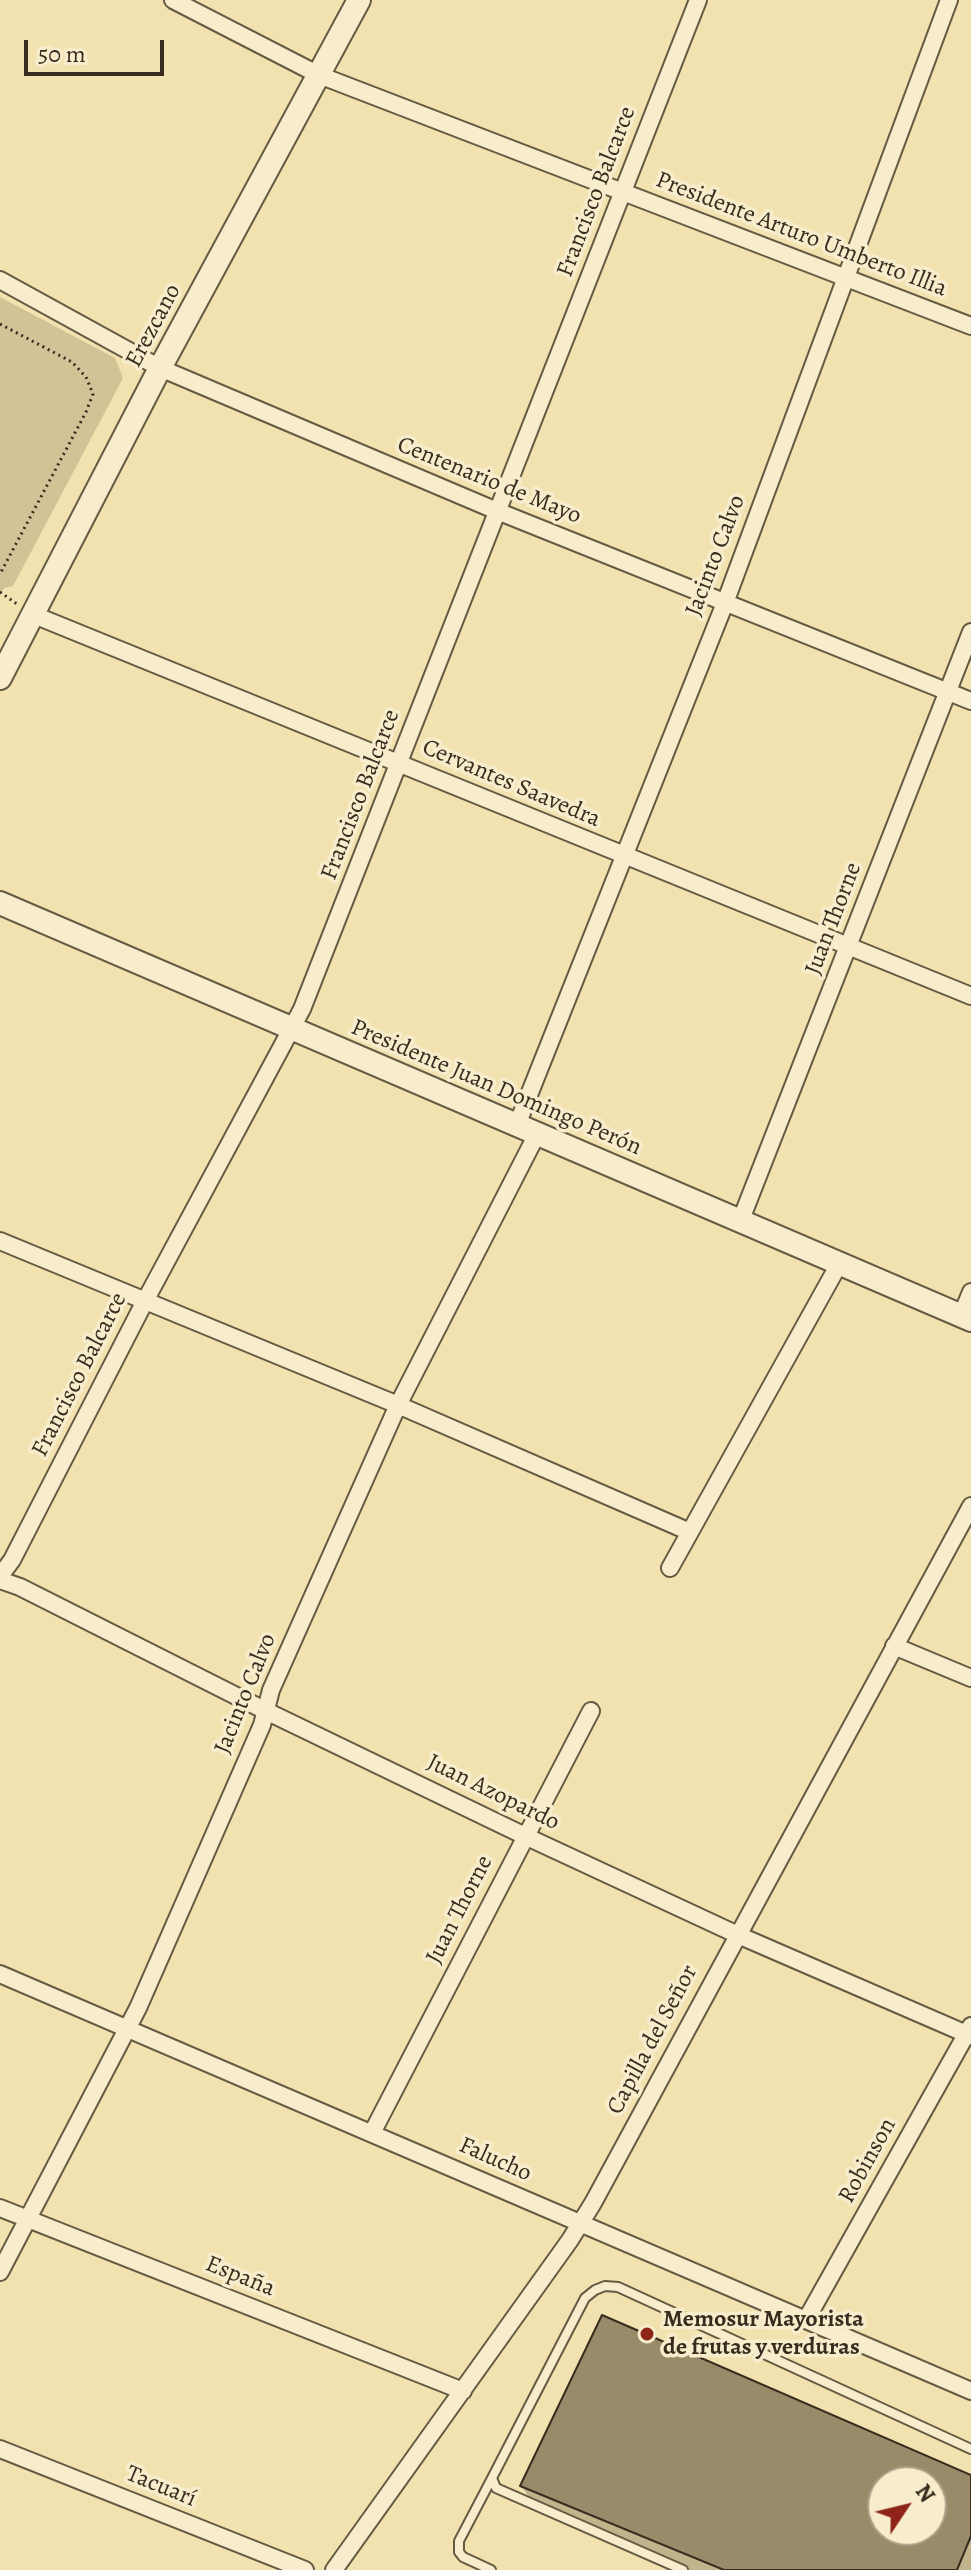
<!DOCTYPE html>
<html>
<head>
<meta charset="utf-8">
<style>
	body { margin:0 }
	#map { position:relative; width:971px; height:2570px; overflow:hidden; background:#f2e2b0; font-family:Alegreya,serif }
	canvas { display:block }
	.north { position:absolute; left:867px; top:2466px; width:80px; height:80px; box-sizing:border-box; background:#f7eccc; border:2px solid #ab9f87; border-radius:50%; rotate:55deg; font-size:22px; font-weight:700; line-height:32px; text-align:center; color:#382c1f }
	.north::after { content:''; display:block; margin:auto; width:28px; height:36px; background:#8f2418; clip-path:polygon(50% 0,100% 100%,50% 72%,0 100%) }
	.scale { position:absolute; left:24px; top:40px; width:140px; height:36px; box-sizing:border-box; border:4px solid #382c1f; border-top:0; padding-left:10px; font-size:24px; line-height:28px; white-space:nowrap; color:#382c1f; -webkit-text-stroke:6px #f7eccc; paint-order:stroke }
</style>
</head>
<body>
<div id="map">
<canvas width="971" height="2570"></canvas>
<div class="north">N</div>
<div class="scale">50 m</div>
</div>
<script>
const ctx = document.querySelector('canvas').getContext('2d');
ctx.lineJoin = 'round';
function fillPath(path, color) {
  ctx.fillStyle = color;
  ctx.fill(path, 'evenodd');
}
function shape(rows) {
  const path = new Path2D();
  for (const r of rows) {
    path.moveTo(r[0], r[1]);
    for (let i = 2; i < r.length; i += 2) path.lineTo(r[i], r[i + 1]);
  }
  return path;
}
function trace(path, color, width, dash) {
  ctx.strokeStyle = color;
  ctx.lineWidth = width;
  ctx.lineCap = dash ? 'butt' : 'round';
  ctx.setLineDash(dash || []);
  ctx.stroke(path);
}
function label(font, color, halo, rows, align = 'center') {
  ctx.font = font + ' Alegreya,serif';
  ctx.lineWidth = 7;
  ctx.setLineDash([]);
  ctx.textBaseline = 'middle';
  ctx.strokeStyle = halo;
  ctx.fillStyle = color;
  for (const [text, x, y, turn = 0] of rows) {
    ctx.save();
    ctx.translate(x, y);
    ctx.rotate((+turn || 0) * Math.PI / 180);
    ctx.textAlign = isNaN(turn) ? turn : align;
    if (halo) ctx.strokeText(text, 0, 0);
    ctx.fillText(text, 0, 0);
    ctx.restore();
  }
}
fillPath(shape([
	[0,297,115,358,123,378,13,586,4,588,0,595]
]), '#d2c397');
fillPath(shape([
	[971,2477,971,2570,688,2570,534,2506,522,2486],
	[883,2482,931,2482,931,2530,883,2530]
]), '#0003');
const building = shape([
	[602,2315,971,2475,971,2536,957,2570,724,2570,520,2486,602,2315],
	[883,2482,931,2482,931,2530,883,2530,883,2482]
]);
fillPath(building, '#998b6a');
trace(building, '#382c1f', 2);
const service = shape([
	[491,2570,463,2557,459,2552,459,2541,492,2478],
	[683,2570,496,2488,492,2478,585,2298,595,2290,605,2286,618,2287,971,2449]
]);
const minor = shape([
	[173,0,319,75,971,326],
	[0,280,160,368,497,511,971,701],
	[34,615,971,996],
	[517,1125,725,603,949,0],
	[740,1222,971,632],
	[0,1241,398,1405,690,1532],
	[961,1316,971,1292],
	[670,1568,839,1264],
	[0,1576,12,1560,145,1301,302,1009,698,0],
	[0,1580,20,1587,266,1711,525,1836,738,1935,971,2036],
	[894,1646,971,1678],
	[0,1974,971,2391],
	[372,2133,591,1711],
	[0,2208,463,2391],
	[0,2272,138,2008,262,1725,271,1690,398,1405,537,1134],
	[806,2320,971,2026],
	[0,2449,305,2570],
	[334,2570,570,2240,593,2203,971,1506]
]);
const tertiary = shape([
	[0,678,160,368,359,0],
	[0,903,971,1320]
]);
trace(service, '#665a43', 12);
trace(minor, '#665a43', 20);
trace(tertiary, '#665a43', 26);
trace(shape([
	[0,324,72,362,86,377,93,394,86,412,0,574],
	[0,592,17,604]
]), '#382c1f', 3, [2, 4]);
trace(service, '#f7eccc', 8);
trace(minor, '#f7eccc', 16);
trace(tertiary, '#f7eccc', 22);
for (const [x, y, r, color] of [
	[647,2334,8,"#8f2418"]
]) {
  const dot = new Path2D();
  dot.arc(x, y, r, 0, 2 * Math.PI);
  ctx.fillStyle = color;
  ctx.fill(dot);
  trace(dot, '#f7eccc', 3);
}
label('24px', '#382c1f', '#f7eccc', [
	["Francisco Balcarce",597,192,-69],
	["Presidente Arturo Umberto Illia",801,235,21],
	["Erezcano",154,326,-62],
	["Centenario de Mayo",489,481,22],
	["Jacinto Calvo",716,556,-69],
	["Cervantes Saavedra",511,784,23],
	["Francisco Balcarce",361,795,-69],
	["Juan Thorne",834,919,-69],
	["Presidente Juan Domingo Perón",496,1088,23],
	["Francisco Balcarce",80,1375,-63],
	["Jacinto Calvo",246,1694,-68],
	["Juan Azopardo",493,1793,26],
	["Juan Thorne",460,1910,-63],
	["Capilla del Señor",653,2040,-62],
	["Falucho",495,2160,24],
	["Robinson",868,2161,-61],
	["España",240,2277,22],
	["Tacuarí",161,2487,22]
]);
label('bold 24px', '#382c1f', '#f7eccc', [
	["Memosur Mayorista",663,2320],
	["de frutas y verduras",663,2348]
], 'left');
</script>
</body>
</html>
